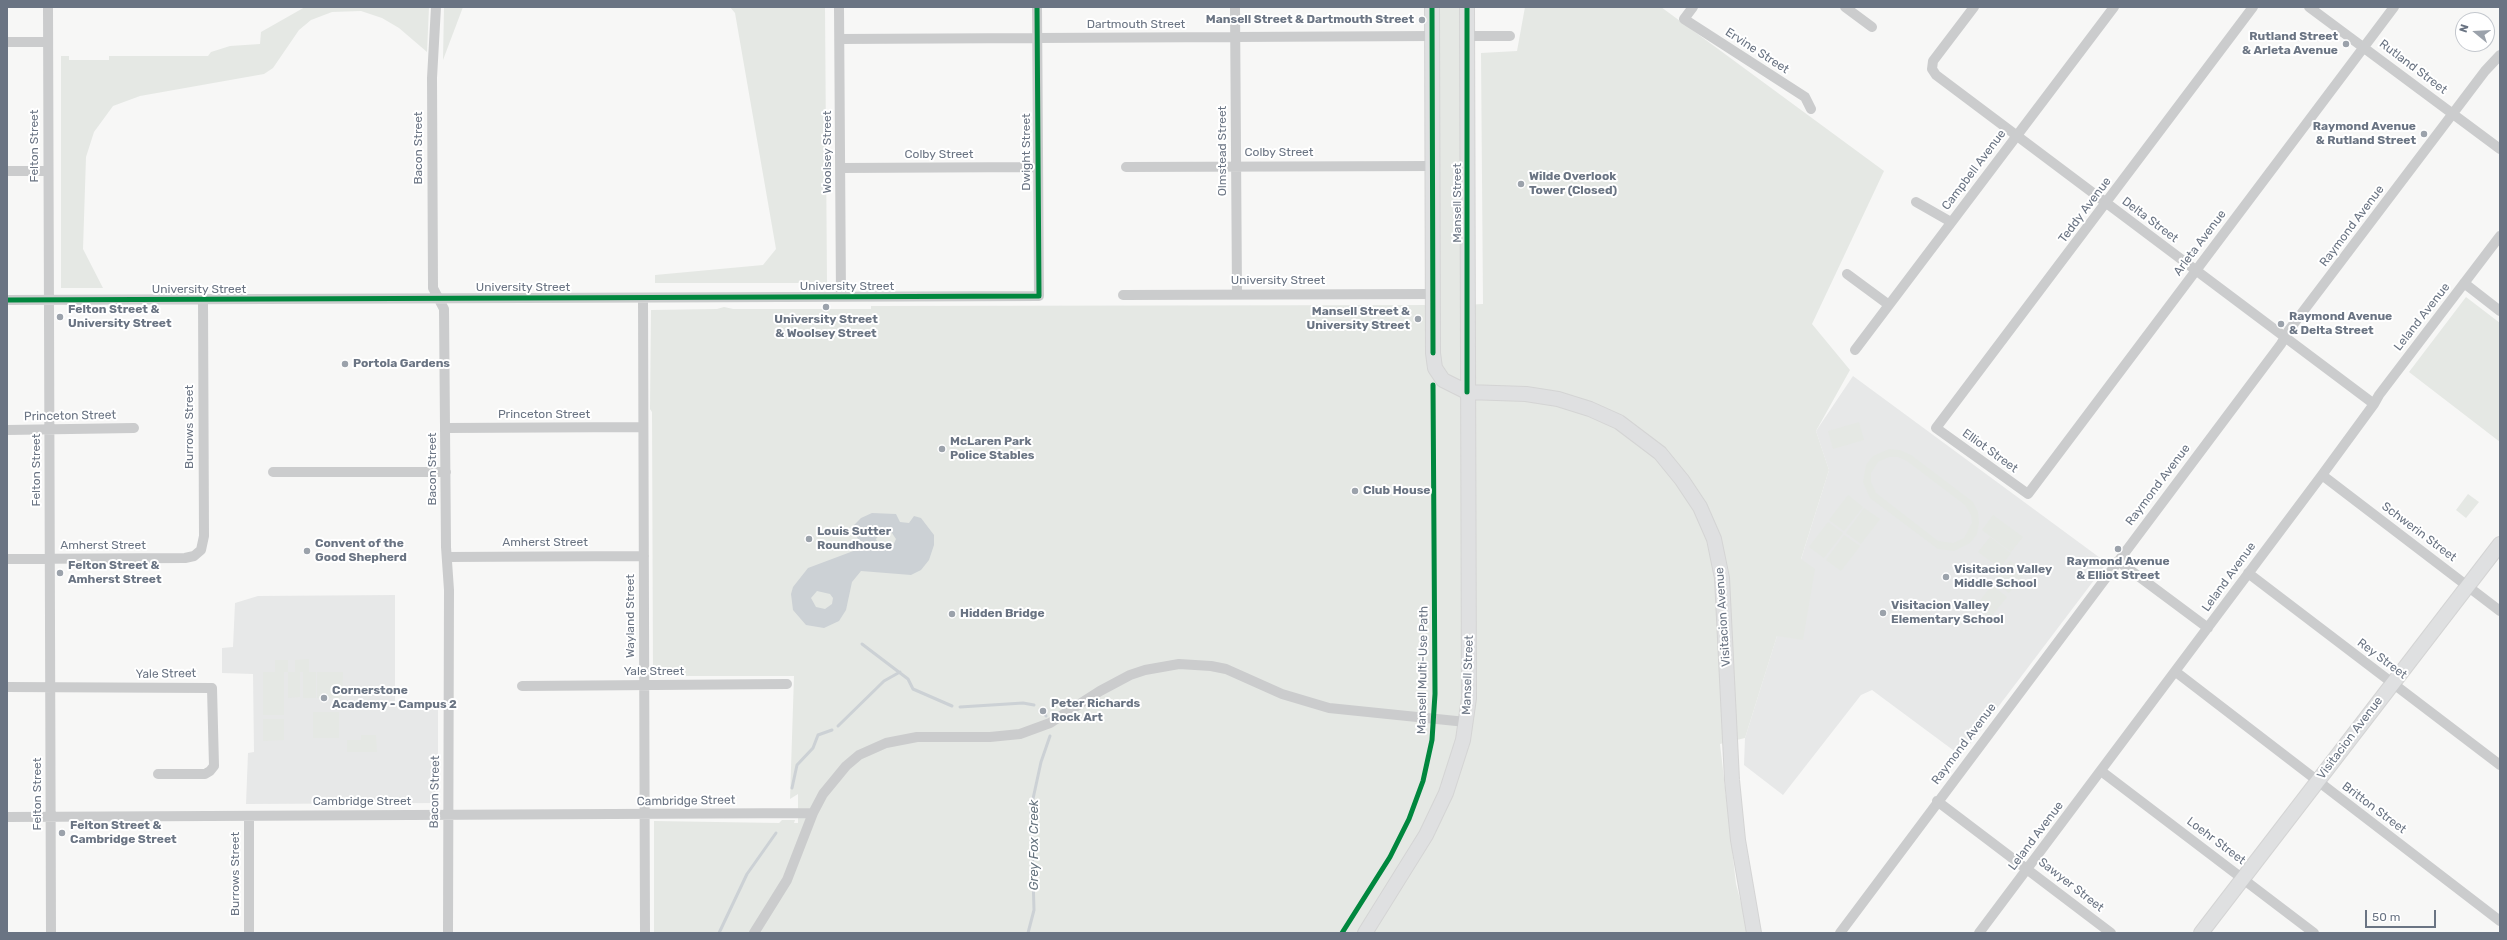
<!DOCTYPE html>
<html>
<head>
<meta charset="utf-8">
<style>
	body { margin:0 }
	#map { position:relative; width:2507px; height:940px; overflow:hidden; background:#f7f7f6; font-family:Rubik,sans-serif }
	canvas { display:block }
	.frame { position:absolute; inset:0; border:8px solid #6a7483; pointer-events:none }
	.north { position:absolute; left:2455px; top:12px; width:40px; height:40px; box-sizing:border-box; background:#fff; border:1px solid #c3c7cd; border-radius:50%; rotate:288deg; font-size:11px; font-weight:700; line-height:16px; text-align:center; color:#6a7483 }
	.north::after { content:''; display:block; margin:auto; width:14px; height:18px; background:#9ba2ab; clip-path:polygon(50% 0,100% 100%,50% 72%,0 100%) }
	.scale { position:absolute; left:2365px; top:910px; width:71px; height:18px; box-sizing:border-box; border:2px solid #6a7483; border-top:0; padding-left:5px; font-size:12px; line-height:14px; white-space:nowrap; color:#6a7483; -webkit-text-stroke:3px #fff; paint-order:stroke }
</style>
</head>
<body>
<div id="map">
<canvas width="2507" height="940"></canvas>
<div class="frame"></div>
<div class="north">N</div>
<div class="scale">50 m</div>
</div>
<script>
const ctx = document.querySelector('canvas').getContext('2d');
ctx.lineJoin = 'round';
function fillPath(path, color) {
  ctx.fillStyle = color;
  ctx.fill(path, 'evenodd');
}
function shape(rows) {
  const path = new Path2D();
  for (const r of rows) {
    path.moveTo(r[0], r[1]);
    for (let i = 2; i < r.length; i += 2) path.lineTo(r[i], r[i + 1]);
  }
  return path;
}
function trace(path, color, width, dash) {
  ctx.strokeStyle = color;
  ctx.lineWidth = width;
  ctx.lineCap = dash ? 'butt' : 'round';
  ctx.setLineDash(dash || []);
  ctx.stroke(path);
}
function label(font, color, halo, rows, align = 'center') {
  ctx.font = font + ' Rubik,sans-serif';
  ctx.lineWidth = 4;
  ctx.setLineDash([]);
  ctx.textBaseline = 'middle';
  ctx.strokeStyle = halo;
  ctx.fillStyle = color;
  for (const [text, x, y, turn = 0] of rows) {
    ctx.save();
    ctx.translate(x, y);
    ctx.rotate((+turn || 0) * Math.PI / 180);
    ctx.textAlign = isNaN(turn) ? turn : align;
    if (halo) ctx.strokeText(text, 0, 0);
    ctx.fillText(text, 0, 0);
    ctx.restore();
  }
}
fillPath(shape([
	[1853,376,2107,563,1961,756,1872,690,1861,695,1783,795,1744,765,1745,738,1829,470,1816,431],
	[395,595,395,703,438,703,438,803,246,804,248,753,254,752,253,674,222,673,222,648,233,647,235,603,258,596]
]), '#e7e8e8');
fillPath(shape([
	[305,7,429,7,427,52,399,28,382,18,361,11,332,12,311,20,299,30,273,68,264,74,140,96,113,106,94,132,86,157,83,249,103,288,61,288,61,56,69,56,69,60,109,60,109,56,208,56,211,52,230,46,260,44,261,32],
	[444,7,463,7,443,60],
	[730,7,825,7,827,285,817,285,816,283,655,283,655,275,763,265,776,249,735,13],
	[1439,7,1461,7,1462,305,1483,304,1481,53,1517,51,1525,7,1661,7,1884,171,1812,324,1850,370,1816,431,1829,470,1801,559,1815,569,1803,640,1777,636,1745,738,1720,744,1736,884,1749,933,654,933,654,821,779,823,782,820,795,820,794,823,798,823,798,794,790,799,794,676,653,676,652,412,650,409,651,310,717,309,724,307,733,309,871,309,871,306,1440,305],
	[2466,297,2500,323,2500,442,2409,372],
	[1859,422,1864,440,1833,449,1828,431],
	[1889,449,1900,450,1911,455,1973,502,1978,512,1979,523,1977,534,1970,543,1954,551,1938,549,1870,498,1863,482,1866,465,1873,456],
	[1889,457,1898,457,1907,461,1965,505,1971,515,1972,523,1964,538,1953,543,1938,541,1876,493,1871,482,1871,473,1878,462],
	[2468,494,2479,502,2466,518,2456,510],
	[1848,495,1863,507,1844,531,1829,520],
	[1864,508,1880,519,1861,544,1846,533],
	[1993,515,2023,537,2011,552,1982,530],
	[1828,522,1843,533,1824,558,1809,547],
	[1844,535,1860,546,1841,571,1826,560],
	[1990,537,2011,553,2000,568,1978,552],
	[2010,560,2025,572,2009,593,1994,582],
	[1992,585,2007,597,1990,618,1975,607],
	[309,659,309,672,316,672,316,698,303,698,303,672,300,672,300,697,288,698,288,672,284,672,284,715,263,715,263,672,275,672,275,660,288,660,288,672,295,672,295,660],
	[317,672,343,672,342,698,317,698],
	[313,712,339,712,339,738,313,738],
	[263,719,284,719,284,740,263,741],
	[361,735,376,735,377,752,347,752,347,740,361,740]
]), '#e5e8e4');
fillPath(shape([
	[872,513,896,514,900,522,909,523,914,516,921,518,934,535,934,545,929,560,921,570,911,575,861,571,852,582,846,610,839,621,824,628,806,625,793,610,791,594,793,587,808,568,856,550,859,541,854,531,854,525,861,518],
	[886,531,892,533,896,539,892,548,885,550,880,548,876,539,881,532],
	[817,591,830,594,833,598,832,604,825,609,816,607,811,598]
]), '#ccd1d5');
trace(shape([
	[862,644,908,679,913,689,952,706],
	[960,707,1023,703,1034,705],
	[1042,710,1046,716],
	[838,726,884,681,900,672],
	[792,788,797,765,813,748,818,735,832,730],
	[719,933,747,874,776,833],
	[1028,933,1034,910,1031,808,1041,762,1050,736]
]), '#ccd1d5', 3);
const secondary = shape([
	[1432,7,1433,353,1435,368,1443,380,1467,392,1526,394,1558,399,1590,409,1619,422,1660,453,1682,480,1700,507,1714,539,1722,578,1732,780,1738,840,1754,933],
	[1365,933,1426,835,1446,793,1463,740,1469,698,1467,7],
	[2201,933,2500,544]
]);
trace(secondary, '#d4d4d4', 16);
trace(shape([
	[48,7,51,933],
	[436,7,432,78,433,288,444,309,446,547,449,590,448,933],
	[839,7,841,297],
	[1235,7,1237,294],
	[1693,7,1684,19,1805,97,1811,109],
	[1845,7,1872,27],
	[1974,7,1933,61,1932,69,1936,75,2374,404],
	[2253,7,1936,428,2028,494,2394,7],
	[2309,7,2500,149],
	[1468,36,1510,36],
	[840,39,1432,36],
	[7,42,48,42],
	[1126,167,1433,166],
	[841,168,1037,167],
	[7,171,48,171],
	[1916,202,1951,222],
	[1847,274,1889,305],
	[2464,283,2500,311],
	[1123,295,1433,294],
	[643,298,645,933],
	[7,300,1039,296,1037,7],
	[1855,350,2114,7],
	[446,428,643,427],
	[7,430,134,428],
	[273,472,446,472],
	[2322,475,2500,611],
	[447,557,644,556],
	[7,559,185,558,194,556,201,550,204,536,203,300],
	[2118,561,2208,628],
	[2248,573,2500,765],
	[2176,672,2500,921],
	[522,686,787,684],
	[7,687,212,688,214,766,210,771,205,774,158,774],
	[2101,771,2314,933],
	[1937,801,2111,933],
	[249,816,249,933],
	[7,817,813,813],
	[754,933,787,880,813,813,823,794,846,766,859,755,886,743,917,737,990,737,1020,734,1050,723,1100,691,1130,675,1145,670,1179,664,1211,666,1226,669,1282,694,1329,708,1466,722],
	[1840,933,2281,344,2289,330,2485,71,2500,55],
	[1979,933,2322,475,2374,404,2379,395,2500,236]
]), '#cbcccd', 10);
trace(secondary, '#dfe0e1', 14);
trace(shape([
	[1432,7,1433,353],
	[7,300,1039,296,1037,7],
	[1467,392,1467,7],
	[1342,933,1390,857,1409,819,1423,781,1432,740,1435,694,1433,385]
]), '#00873e', 5);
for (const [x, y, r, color] of [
	[1422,20,4,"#9ba2ab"],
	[2346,44,4,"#9ba2ab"],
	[2424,134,4,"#9ba2ab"],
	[1521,184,4,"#9ba2ab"],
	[826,307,4,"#9ba2ab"],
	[60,317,4,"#9ba2ab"],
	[1418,319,4,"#9ba2ab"],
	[2281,324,4,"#9ba2ab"],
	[345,364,4,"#9ba2ab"],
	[942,449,4,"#9ba2ab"],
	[1355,491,4,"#9ba2ab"],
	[809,539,4,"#9ba2ab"],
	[2118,549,4,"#9ba2ab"],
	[307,551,4,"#9ba2ab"],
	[60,573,4,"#9ba2ab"],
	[1946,577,4,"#9ba2ab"],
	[1883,613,4,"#9ba2ab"],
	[952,614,4,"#9ba2ab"],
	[324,698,4,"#9ba2ab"],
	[1043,711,4,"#9ba2ab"],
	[62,833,4,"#9ba2ab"]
]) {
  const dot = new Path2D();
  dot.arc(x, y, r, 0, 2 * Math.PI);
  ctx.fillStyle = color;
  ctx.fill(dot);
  trace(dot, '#fff', 1.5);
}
label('bold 12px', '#6a7483', '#fff', [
	["Mansell Street & Dartmouth Street",1414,20,"right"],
	["Rutland Street",2338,37,"right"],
	["& Arleta Avenue",2338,51,"right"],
	["Raymond Avenue",2416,127,"right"],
	["& Rutland Street",2416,141,"right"],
	["Wilde Overlook",1529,177],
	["Tower (Closed)",1529,191],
	["Felton Street &",68,310],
	["University Street",68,324],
	["Mansell Street &",1410,312,"right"],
	["University Street",1410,326,"right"],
	["Raymond Avenue",2289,317],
	["& Delta Street",2289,331],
	["University Street",826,320,"center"],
	["& Woolsey Street",826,334,"center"],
	["Portola Gardens",353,364],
	["McLaren Park",950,442],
	["Police Stables",950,456],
	["Club House",1363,491],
	["Louis Sutter",817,532],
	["Roundhouse",817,546],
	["Convent of the",315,544],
	["Good Shepherd",315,558],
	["Raymond Avenue",2118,562,"center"],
	["& Elliot Street",2118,576,"center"],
	["Felton Street &",68,566],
	["Amherst Street",68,580],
	["Visitacion Valley",1954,570],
	["Middle School",1954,584],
	["Visitacion Valley",1891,606],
	["Elementary School",1891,620],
	["Hidden Bridge",960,614],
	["Cornerstone",332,691],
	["Academy - Campus 2",332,705],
	["Peter Richards",1051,704],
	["Rock Art",1051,718],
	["Felton Street &",70,826],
	["Cambridge Street",70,840]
], 'left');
label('12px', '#6a7483', '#fff', [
	["Dartmouth Street",1136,25],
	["Ervine Street",1757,51,33],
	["Rutland Street",2413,67,37],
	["Felton Street",35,146,-90],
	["Bacon Street",419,148,-90],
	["Olmstead Street",1223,151,-90],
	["Woolsey Street",828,152,-90],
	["Dwight Street",1027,152,-90],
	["Colby Street",1279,153],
	["Colby Street",939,155],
	["Campbell Avenue",1974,170,-53],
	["Mansell Street",1458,203,-90],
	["Teddy Avenue",2085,210,-53],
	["Delta Street",2150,220,37],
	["Raymond Avenue",2352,226,-53],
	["Arleta Avenue",2200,243,-53],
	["University Street",1278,281],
	["University Street",847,287],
	["University Street",523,288],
	["University Street",199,290],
	["Leland Avenue",2422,317,-52],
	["Princeton Street",544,415],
	["Princeton Street",70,416,-1],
	["Burrows Street",190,427,-90],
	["Elliot Street",1990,451,36],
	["Bacon Street",433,469,-90],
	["Felton Street",37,470,-90],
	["Raymond Avenue",2158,485,-53],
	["Schwerin Street",2419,532,37],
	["Amherst Street",545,543],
	["Amherst Street",103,546],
	["Leland Avenue",2229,577,-54],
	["Wayland Street",631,616,-90],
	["Visitacion Avenue",1723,617,-94],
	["Rey Street",2382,659,37],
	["Mansell Multi-Use Path",1423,670,-89],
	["Yale Street",654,672],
	["Yale Street",166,674,-1],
	["Mansell Street",1468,675,-88],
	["Visitacion Avenue",2350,738,-53],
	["Raymond Avenue",1964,744,-53],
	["Bacon Street",435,792,-89],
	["Felton Street",38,794,-90],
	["Cambridge Street",686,801,-1],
	["Cambridge Street",362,802],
	["Britton Street",2374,808,37],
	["Leland Avenue",2036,836,-53],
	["Loehr Street",2216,841,37],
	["Burrows Street",236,874,-90],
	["Sawyer Street",2071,885,38]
]);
label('italic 13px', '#66747f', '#fff', [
	["Grey Fox Creek",1034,845,-90]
]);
</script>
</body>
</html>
